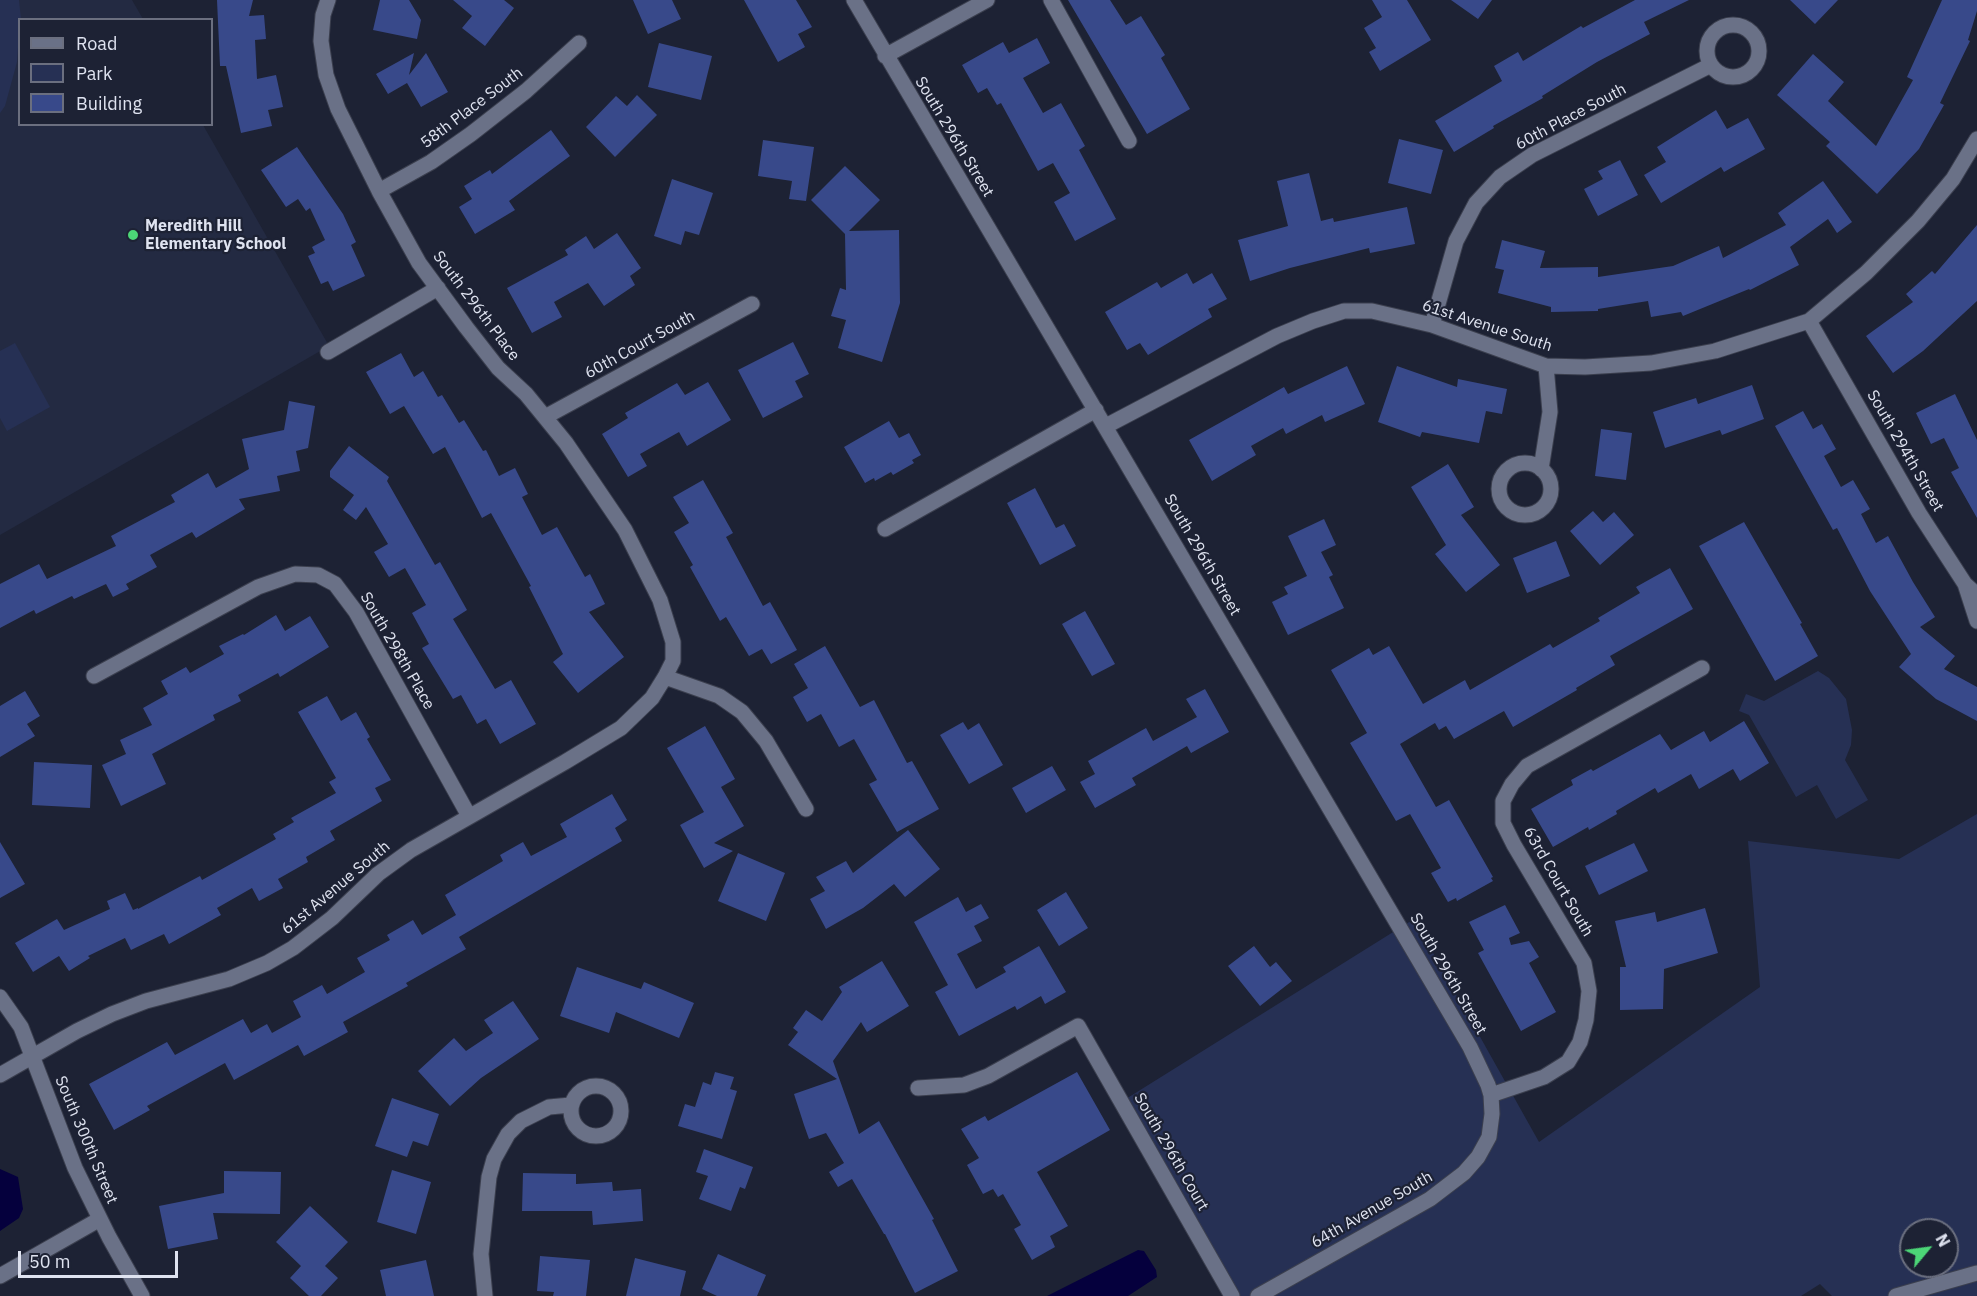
<!DOCTYPE html>
<html>
<head>
<meta charset="utf-8">
<style>
	body { margin:0 }
	#map { position:relative; width:1977px; height:1296px; overflow:hidden; background:#1d2234; font-family:"IBM Plex Sans",sans-serif }
	canvas { display:block }
	.legend { position:absolute; left:18px; top:18px; width:195px; height:108px; box-sizing:border-box; background:#1d2234; border:2px solid #6b6f7f; margin:0; padding:8px 10px; list-style:none; font-size:18px; color:#dfe3f0 }
	.legend li { display:flex; align-items:center; gap:12px; height:30px }
	.legend b { width:30px; border:2px solid #6b6f7f }
	.north { position:absolute; left:1899px; top:1218px; width:60px; height:60px; box-sizing:border-box; background:#1d2234; border:2px solid #6b6f7f; border-radius:50%; rotate:61deg; font-size:16px; font-weight:700; line-height:24px; text-align:center; color:#dfe3f0 }
	.north::after { content:''; display:block; margin:auto; width:21px; height:27px; background:#4cd677; clip-path:polygon(50% 0,100% 100%,50% 72%,0 100%) }
	.scale { position:absolute; left:18px; top:1251px; width:160px; height:27px; box-sizing:border-box; border:3px solid #dfe3f0; border-top:0; padding-left:8px; font-size:18px; line-height:21px; white-space:nowrap; color:#dfe3f0; -webkit-text-stroke:4px #1d2234; paint-order:stroke }
</style>
</head>
<body>
<div id="map">
<canvas width="1977" height="1296"></canvas>
<ul class="legend">
<li><b style="height:8px;background:#6a7187"></b>Road</li>
<li><b style="height:16px;background:#263054"></b>Park</li>
<li><b style="height:16px;background:#38498a"></b>Building</li>
</ul>
<div class="north">N</div>
<div class="scale">50 m</div>
</div>
<script>
const ctx = document.querySelector('canvas').getContext('2d');
ctx.lineJoin = 'round';
function fillPath(path, color) {
  ctx.fillStyle = color;
  ctx.fill(path, 'evenodd');
}
function shape(rows) {
  const path = new Path2D();
  for (const r of rows) {
    if (r.length === 3) {
      path.moveTo(r[0] + r[2], r[1]);
      path.arc(r[0], r[1], r[2], 0, 2 * Math.PI);
      continue;
    }
    path.moveTo(r[0], r[1]);
    for (let i = 2; i < r.length; i += 2) path.lineTo(r[i], r[i + 1]);
  }
  return path;
}
function trace(path, color, width, dash) {
  ctx.strokeStyle = color;
  ctx.lineWidth = width;
  ctx.lineCap = dash ? 'butt' : 'round';
  ctx.setLineDash(dash || []);
  ctx.stroke(path);
}
function label(font, color, halo, rows, align = 'center') {
  ctx.font = font + ' "IBM Plex Sans",sans-serif';
  ctx.lineWidth = 4.5;
  ctx.setLineDash([]);
  ctx.textBaseline = 'middle';
  ctx.strokeStyle = halo;
  ctx.fillStyle = color;
  for (const [text, x, y, turn = 0] of rows) {
    ctx.save();
    ctx.translate(x, y);
    ctx.rotate((+turn || 0) * Math.PI / 180);
    ctx.textAlign = isNaN(turn) ? turn : align;
    if (halo) ctx.strokeText(text, 0, 0);
    ctx.fillText(text, 0, 0);
    ctx.restore();
  }
}
fillPath(shape([
	[0,0,132,0,143,19,20,20,20,124,203,125,329,346,0,535]
]), '#232a42');
fillPath(shape([
	[0,0,19,0,21,19,20,20,17,62,5,106,0,113],
	[15,343,50,407,7,431,0,418,0,351],
	[1818,671,1829,678,1846,699,1852,730,1851,745,1845,760,1868,800,1836,819,1817,785,1796,797,1749,715,1739,711,1746,694,1764,701],
	[1977,814,1977,1296,1832,1296,1820,1284,1801,1296,1232,1296,1121,1102,1414,919,1539,1142,1760,987,1748,841,1899,859],
	[1911,1230,1947,1230,1947,1266,1911,1266]
]), '#263054');
fillPath(shape([
	[0,1169,18,1177,23,1209,19,1218,0,1231],
	[1138,1250,1144,1251,1156,1270,1157,1277,1128,1296,1047,1296]
]), '#05003d');
fillPath(shape([
	[217,0,253,0,249,16,264,15,266,39,255,40,257,79,276,75,283,107,268,110,272,126,241,133,226,66,220,66],
	[380,0,409,0,421,20,417,39,373,30],
	[453,0,504,0,514,8,485,46,462,28,472,16],
	[633,0,672,0,681,19,648,34],
	[744,0,796,0,812,27,798,34,805,47,778,62],
	[1068,0,1110,0,1126,25,1141,16,1165,55,1161,58,1190,109,1147,134],
	[1372,0,1407,0,1431,40,1380,71,1369,52,1376,48,1364,28,1382,17],
	[1451,0,1492,0,1478,19],
	[1635,0,1689,0,1644,22,1650,34,1597,62,1542,96,1543,98,1493,126,1494,128,1454,152,1435,121,1502,81,1494,66,1518,52,1523,61,1581,26,1583,28],
	[1790,0,1838,0,1815,24],
	[1942,0,1977,0,1977,11,1968,40,1970,41,1940,103,1944,105,1919,149,1877,194,1826,146,1830,142,1777,95,1813,54,1844,82,1828,101,1876,146,1913,80,1907,77],
	[1037,38,1050,63,1023,78,1043,113,1061,103,1085,146,1079,150,1116,219,1075,241,1054,202,1070,193,1053,163,1038,171,1001,103,997,105,987,88,978,93,962,65,1003,42,1009,53],
	[659,43,712,56,701,100,648,87],
	[414,53,409,75,426,53,448,92,421,107,407,83,388,94,376,74],
	[637,95,657,115,615,157,586,127,616,96,627,106],
	[1716,110,1727,129,1748,118,1765,149,1724,172,1721,167,1661,203,1644,175,1666,162,1657,147],
	[551,130,570,156,509,201,515,210,475,234,459,207,472,199,464,186,490,170,492,174],
	[1399,139,1443,150,1431,194,1388,183],
	[763,140,814,147,806,201,789,199,792,181,758,176],
	[297,147,343,214,356,242,351,245,365,276,333,291,328,281,321,284,308,256,315,253,312,247,325,240,310,208,306,211,298,199,286,207,261,170],
	[1620,160,1638,195,1598,216,1584,189,1603,179,1598,171],
	[845,166,880,200,849,231,899,230,900,303,882,362,838,348,846,320,831,316,840,288,846,290,845,234,811,200],
	[1309,173,1321,221,1333,218,1334,222,1407,207,1415,244,1370,253,1369,248,1290,268,1250,281,1238,240,1288,226,1277,181],
	[672,179,713,193,699,235,685,231,681,245,654,236],
	[1823,181,1852,222,1837,233,1828,219,1790,247,1799,265,1750,290,1749,289,1683,316,1681,312,1651,317,1648,301,1598,309,1598,311,1551,312,1551,307,1498,293,1504,270,1495,268,1502,240,1545,251,1540,268,1598,267,1598,277,1673,266,1719,246,1723,258,1786,225,1778,213],
	[1977,225,1977,301,1923,351,1893,373,1866,336,1913,302,1906,294,1932,271,1935,274],
	[617,233,641,268,630,276,635,285,604,306,588,283,554,302,562,317,532,333,507,288,568,255,565,250,586,236,594,249],
	[1187,273,1193,284,1212,273,1227,299,1208,309,1212,317,1148,355,1140,343,1127,350,1105,312,1157,282,1161,288],
	[793,342,809,374,795,381,803,397,763,418,738,370],
	[401,353,414,377,423,371,438,397,442,395,459,423,464,420,483,451,486,450,499,476,515,468,528,494,522,497,542,535,557,527,585,577,590,574,605,604,589,612,624,657,578,693,553,662,563,654,529,587,531,586,491,513,482,518,445,447,433,454,404,406,390,414,366,372],
	[1347,366,1365,404,1325,422,1322,415,1286,434,1283,428,1251,446,1256,455,1212,481,1189,440,1284,387,1288,394],
	[1397,366,1457,387,1458,379,1507,389,1502,414,1486,411,1479,443,1422,432,1420,437,1378,422],
	[708,382,731,420,687,446,679,432,640,454,647,466,628,477,602,434,628,418,625,413,677,383,685,395],
	[1752,385,1764,419,1722,435,1720,430,1665,448,1653,412,1696,398,1698,404],
	[1955,394,1977,440,1977,518,1951,472,1959,468,1944,438,1931,444,1916,413],
	[289,401,315,406,308,448,296,451,300,471,277,476,280,491,239,499,245,509,196,538,192,532,150,555,157,567,126,584,129,589,113,597,106,584,74,599,72,596,36,614,34,610,0,628,0,584,39,564,47,579,116,546,111,536,175,502,171,495,208,473,216,488,249,469,242,439,284,430],
	[1803,411,1813,429,1822,424,1836,449,1824,456,1841,487,1853,480,1870,509,1861,514,1876,543,1888,536,1913,582,1935,617,1920,627,1955,656,1944,669,1977,687,1977,721,1936,699,1899,667,1911,654,1870,591,1837,528,1833,530,1775,426],
	[889,421,899,438,909,433,921,455,912,460,914,463,893,475,891,472,875,481,874,478,865,483,844,447],
	[1601,429,1632,433,1626,480,1595,476],
	[349,446,389,477,387,481,435,565,440,562,467,610,453,619,495,689,511,680,536,724,500,744,486,719,477,724,461,695,453,699,422,648,429,644,412,613,426,605,405,568,389,577,374,552,388,544,366,507,356,520,343,510,354,495,330,477,330,471],
	[1448,464,1474,507,1461,515,1500,565,1466,592,1435,554,1446,545,1411,487],
	[703,480,733,533,726,537,763,606,770,602,797,650,771,664,762,649,749,656,726,617,720,621,690,567,693,565,674,532,689,523,673,497],
	[1035,488,1056,528,1064,524,1076,546,1040,565,1007,503],
	[1593,511,1603,522,1614,512,1634,535,1600,565,1570,531],
	[1324,519,1336,545,1321,552,1333,575,1329,577,1344,608,1288,635,1272,602,1288,594,1284,587,1307,576,1288,536],
	[1744,522,1802,623,1800,624,1818,656,1775,681,1699,546],
	[1556,541,1570,576,1527,593,1513,558],
	[1670,568,1693,609,1610,656,1615,665,1576,688,1577,690,1513,727,1504,711,1454,739,1446,726,1439,730,1435,723,1400,744,1436,807,1449,800,1493,877,1491,878,1493,881,1457,901,1456,898,1448,902,1431,873,1441,868,1410,814,1396,821,1350,743,1367,733,1331,670,1369,648,1373,655,1389,646,1423,704,1465,680,1470,690,1550,644,1553,648,1600,621,1598,618,1640,593,1636,587],
	[1085,611,1115,664,1092,676,1062,624],
	[276,615,285,631,310,616,329,647,280,677,278,673,238,695,241,701,213,715,215,720,152,754,166,784,121,806,102,765,126,754,120,740,152,725,143,708,168,694,161,681,186,667,190,673,224,654,219,646,243,634,244,635],
	[825,646,860,707,874,700,907,763,912,761,939,809,897,832,869,784,877,780,854,739,839,747,821,714,807,722,793,697,808,688,794,664],
	[1205,689,1229,732,1191,753,1187,746,1132,778,1136,785,1095,808,1080,782,1095,774,1088,761,1146,728,1153,741,1197,717,1186,699],
	[25,691,40,716,27,724,35,736,0,757,0,706],
	[327,696,341,721,356,712,370,737,367,739,391,780,375,788,382,801,330,831,335,840,306,857,308,862,278,879,283,888,259,901,252,888,217,908,221,915,169,944,164,934,131,950,125,938,88,956,90,958,69,971,59,956,33,972,15,943,57,919,64,930,110,909,107,901,125,893,133,910,138,908,138,909,200,876,202,880,276,839,273,834,294,822,291,818,336,793,329,782,336,778,298,712],
	[1744,721,1769,763,1740,781,1733,769,1699,789,1691,774,1658,793,1655,788,1616,811,1617,814,1589,830,1588,827,1553,847,1531,809,1573,785,1571,780,1591,769,1593,771,1660,734,1671,750,1704,731,1710,742],
	[963,722,968,730,979,723,1003,765,969,784,940,735],
	[705,726,735,779,721,787,744,826,714,843,733,851,704,868,680,825,704,812,667,748],
	[34,762,92,765,90,808,32,805],
	[1052,766,1066,790,1026,813,1012,788],
	[612,794,627,820,615,828,622,841,459,937,466,949,406,983,408,986,343,1022,348,1032,304,1056,298,1045,234,1080,225,1063,147,1106,150,1110,114,1130,89,1084,167,1042,175,1055,243,1019,251,1033,267,1024,272,1033,301,1017,293,1001,322,985,327,994,365,972,357,958,390,940,387,935,413,920,422,935,456,915,445,895,503,861,500,855,523,842,531,856,567,837,560,824],
	[908,830,940,869,905,897,894,884,863,908,826,929,810,899,825,891,816,877,846,861,853,873],
	[0,842,25,884,0,898],
	[1634,843,1648,871,1599,895,1585,866],
	[738,853,785,873,766,921,718,901],
	[1066,892,1088,928,1059,946,1037,910],
	[958,897,966,912,981,904,989,918,974,926,982,941,957,954,976,989,1006,972,1003,967,1039,946,1066,992,1045,1004,1041,996,1017,1010,1015,1006,959,1036,935,992,948,985,914,922],
	[1505,905,1520,933,1509,938,1511,945,1529,941,1539,957,1529,963,1556,1012,1521,1031,1478,953,1484,950,1469,922],
	[1705,908,1718,953,1664,969,1663,1009,1620,1010,1620,967,1626,967,1615,921,1655,912,1657,922],
	[1254,946,1270,967,1276,962,1292,981,1260,1006,1228,966],
	[882,961,909,1006,867,1032,861,1022,833,1061,859,1134,879,1121,934,1219,932,1220,958,1271,915,1293,885,1234,884,1234,852,1179,838,1187,829,1172,844,1163,826,1133,809,1139,804,1125,794,1094,837,1079,788,1045,798,1032,793,1028,806,1010,822,1021,842,992,839,987],
	[577,967,641,989,644,982,694,1003,679,1038,616,1012,609,1033,560,1016],
	[513,1001,539,1039,481,1078,450,1106,418,1071,454,1038,466,1051,493,1033,484,1020],
	[715,1072,734,1077,730,1089,737,1091,722,1139,678,1126,685,1104,695,1107,703,1082,711,1085],
	[1077,1072,1110,1130,1037,1172,1068,1226,1050,1236,1055,1247,1032,1260,1014,1229,1021,1225,1003,1194,998,1197,993,1189,983,1194,967,1165,979,1158,961,1129,985,1116,988,1121],
	[392,1098,439,1114,428,1146,413,1141,407,1157,375,1146],
	[704,1149,753,1167,745,1189,740,1187,731,1211,699,1199,708,1176,696,1172],
	[392,1170,431,1182,416,1234,377,1222],
	[224,1171,281,1172,280,1214,213,1213,218,1239,168,1249,159,1206,224,1193],
	[523,1173,576,1174,576,1184,612,1182,613,1191,641,1189,643,1221,593,1225,592,1211,522,1211],
	[310,1206,348,1242,325,1266,338,1278,321,1296,309,1296,290,1278,301,1266,276,1242],
	[718,1254,766,1275,757,1296,717,1296,702,1289],
	[540,1256,590,1260,586,1296,553,1296,554,1292,537,1291],
	[635,1258,686,1271,680,1296,626,1296],
	[426,1260,434,1296,386,1296,380,1270]
]), '#38498a');
const minor = shape([
	[854,0,1470,1047,1488,1085,1491,1095,1492,1114,1489,1137,1478,1157,1464,1173,1430,1199,1258,1296],
	[1051,0,1129,141],
	[1733,51,26],
	[885,56,987,0],
	[379,191,431,162,471,134,526,91,579,43],
	[1809,321,1919,513,1965,584,1977,595],
	[1432,325,1456,241,1476,203,1500,177,1532,155,1711,65],
	[328,352,438,288],
	[545,417,752,304],
	[1106,426,1277,336,1313,321,1344,311,1372,311,1432,325,1546,366,1585,367,1651,363,1715,351,1809,321,1866,273,1918,221,1953,179,1977,139],
	[1525,489,26],
	[1541,469,1550,412,1546,366],
	[885,529,1096,410],
	[1965,584,1977,621],
	[94,676,258,587,295,574,318,575,335,584,356,612,469,816],
	[665,677,719,696,742,712,766,741,806,809],
	[0,997,21,1027,75,1168,109,1237,142,1296],
	[0,1075,77,1031,112,1014,146,1001,229,979,267,963,293,948,332,918,378,874,411,850,565,762,621,728,652,698,665,677,673,661,673,642,660,600,625,530,566,443,526,394,498,368,466,327,419,263,379,191,338,109,326,75,321,41,323,15,328,0],
	[596,1111,25],
	[918,1088,964,1085,988,1076,1078,1026,1232,1296],
	[1491,1095,1544,1077,1568,1062,1580,1042,1586,1020,1589,991,1584,963,1514,845,1503,823,1503,801,1512,784,1527,766,1702,668],
	[0,1276,100,1219],
	[485,1296,481,1254,489,1177,494,1159,508,1134,521,1121,549,1107,571,1105],
	[1896,1296,1977,1273]
]);
trace(minor, '#3b3f4e', 17);
trace(minor, '#6a7187', 15);
for (const [x, y, r, color] of [
	[133,235,6,"#4cd677"]
]) {
  const dot = new Path2D();
  dot.arc(x, y, r, 0, 2 * Math.PI);
  ctx.fillStyle = color;
  ctx.fill(dot);
  trace(dot, '#1d2234', 2);
}
label('16px', '#dfe3f0', '#1d2234', [
	["58th Place South",472,108,-37],
	["60th Place South",1571,117,-28],
	["South 296th Street",954,137,59],
	["South 296th Place",476,306,53],
	["61st Avenue South",1487,326,18],
	["60th Court South",640,345,-29],
	["South 294th Street",1905,451,60],
	["South 296th Street",1202,555,60],
	["South 298th Place",397,651,60],
	["63rd Court South",1558,882,60],
	["61st Avenue South",336,888,-40],
	["South 296th Street",1448,974,60],
	["South 300th Street",86,1140,67],
	["South 296th Court",1171,1152,60],
	["64th Avenue South",1372,1210,-30]
]);
label('bold 16px', '#dfe3f0', '#1d2234', [
	["Meredith Hill",145,226],
	["Elementary School",145,244]
], 'left');
</script>
</body>
</html>
